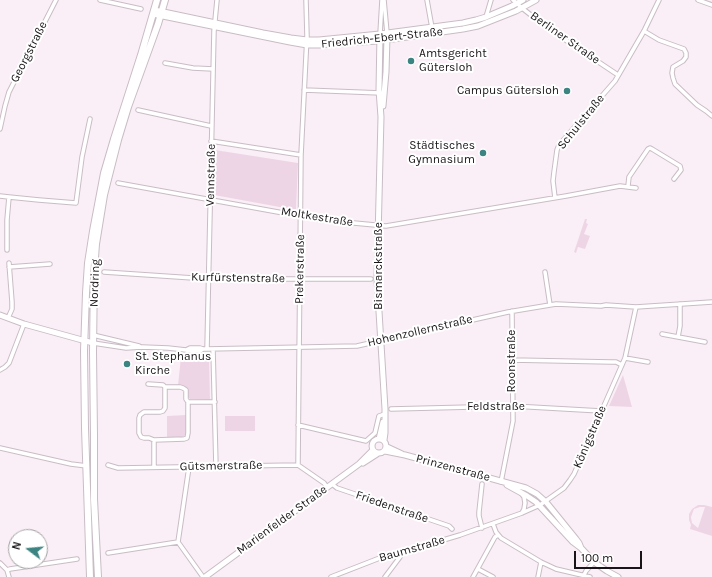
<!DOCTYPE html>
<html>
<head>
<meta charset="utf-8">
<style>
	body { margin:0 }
	#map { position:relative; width:712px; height:577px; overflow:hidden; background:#fbeff7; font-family:Karla,sans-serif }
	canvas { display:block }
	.north { position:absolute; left:8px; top:529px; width:40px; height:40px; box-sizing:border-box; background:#fff; border:1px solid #a3a1a2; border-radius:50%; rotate:286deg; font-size:11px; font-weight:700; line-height:16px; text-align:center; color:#181417 }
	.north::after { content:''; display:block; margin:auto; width:14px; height:18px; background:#3c8482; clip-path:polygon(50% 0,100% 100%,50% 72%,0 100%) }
	.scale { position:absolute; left:574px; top:551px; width:68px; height:18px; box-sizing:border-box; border:2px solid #181417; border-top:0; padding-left:5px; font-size:12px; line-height:14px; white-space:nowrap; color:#181417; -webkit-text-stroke:3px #fff; paint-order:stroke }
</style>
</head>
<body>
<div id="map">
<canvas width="712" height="577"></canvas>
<div class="north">N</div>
<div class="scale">100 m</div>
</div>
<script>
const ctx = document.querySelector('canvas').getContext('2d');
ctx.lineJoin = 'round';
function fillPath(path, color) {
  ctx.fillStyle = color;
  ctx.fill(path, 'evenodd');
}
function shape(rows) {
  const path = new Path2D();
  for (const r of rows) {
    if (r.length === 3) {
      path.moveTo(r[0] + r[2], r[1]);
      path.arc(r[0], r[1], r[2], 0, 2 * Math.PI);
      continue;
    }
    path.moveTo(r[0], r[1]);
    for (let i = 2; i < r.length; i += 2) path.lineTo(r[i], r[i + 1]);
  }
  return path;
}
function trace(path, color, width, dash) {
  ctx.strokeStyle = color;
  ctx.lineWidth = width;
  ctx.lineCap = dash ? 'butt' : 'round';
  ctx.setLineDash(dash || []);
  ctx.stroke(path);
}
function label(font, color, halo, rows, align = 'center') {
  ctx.font = font + ' Karla,sans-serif';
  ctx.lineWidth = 4;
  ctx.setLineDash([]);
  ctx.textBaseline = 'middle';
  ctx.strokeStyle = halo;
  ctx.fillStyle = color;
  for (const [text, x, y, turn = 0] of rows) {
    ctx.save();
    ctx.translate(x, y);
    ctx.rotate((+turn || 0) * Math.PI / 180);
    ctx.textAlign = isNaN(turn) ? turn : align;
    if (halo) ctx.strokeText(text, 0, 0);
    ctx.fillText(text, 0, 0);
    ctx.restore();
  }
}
fillPath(shape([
	[215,150,298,163,296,210,214,195],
	[585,219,587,219,586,223,588,224,584,234,590,236,585,249,578,247,576,253,574,252],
	[184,355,209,355,210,400,190,399,187,396,187,392,178,385,181,357],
	[623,375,632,407,609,406],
	[186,415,186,434,184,436,182,437,167,438,167,416],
	[225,416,255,416,255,431,225,431],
	[698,505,704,505,712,507,712,536,690,529,691,525,689,520,689,514,692,509],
	[700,507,705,507,698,528,692,523,691,517,694,509]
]), '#eed5e6');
const street = shape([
	[100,0,141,9],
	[384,0,387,33],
	[427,0,432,28],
	[513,0,522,8,546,27,618,75],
	[698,0,712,5],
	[486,17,491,0],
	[644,31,659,40,684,49,686,53,686,57,683,61,673,67,672,73,673,78,675,84,697,105,706,111,712,116],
	[380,34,382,0],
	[165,63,193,68,213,69],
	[304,90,381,93],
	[138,110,211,126],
	[0,129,5,106,9,92,56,0],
	[211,141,301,155],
	[118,183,300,216,343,222,386,226,566,196,620,186,636,188],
	[628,186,629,177,648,149,650,148,652,149,680,166,681,170,674,179],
	[0,196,9,197,39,200,76,203,82,157,90,119],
	[555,198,553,181,554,172,557,150,559,145,615,81,644,31,659,0],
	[7,250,7,220,9,197],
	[9,267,50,264],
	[104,272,208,279,371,279],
	[545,272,550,305],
	[8,318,12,309,12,302,9,263],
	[662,334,705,342],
	[93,335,139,346],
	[678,337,680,326,680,304],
	[93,343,126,348,142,347,168,348,186,350,190,351,200,351,203,349],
	[207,349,214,31,217,0],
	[213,349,216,467],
	[186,350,190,348,200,348,203,349,207,349,357,346,508,312,556,304,601,306,606,305,636,307,712,302],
	[625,358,648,362],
	[512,360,611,362,616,362,622,365],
	[0,370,5,367,9,363,24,324],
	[148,384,163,385,165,387,180,387,183,388,186,390,186,399,188,402,188,433,187,438,184,439,154,440,154,467],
	[188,402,215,402],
	[391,409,513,406,601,411],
	[298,425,366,441,375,433,379,416,385,414],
	[154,440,149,438,144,438,141,437,139,433,139,418,140,415,144,412,160,412,163,411,165,408,165,387],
	[0,448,71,464,87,466],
	[108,465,118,468,298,465,324,483,327,487],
	[298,465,301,155,307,36,306,0],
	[189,467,178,542,203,577],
	[501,482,513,421,512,311],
	[332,484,337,488,449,526,452,529],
	[482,484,479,512,479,516,482,528],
	[521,493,524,497,525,503,524,509,522,513],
	[493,524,496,532,501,538,541,562,556,569,590,577],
	[108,553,178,542],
	[0,563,7,570,9,577],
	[478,569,493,577],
	[7,570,10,569,77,559],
	[584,575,586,571,594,562],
	[331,577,390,554,400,553,460,535,522,513,540,505,564,488,570,480,574,474,625,358,636,307],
	[385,577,400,557,400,553],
	[473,577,495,537,498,535],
	[538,577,541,562]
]);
const secondary = shape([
	[154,10,263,33,291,38,307,40,319,40,380,34,463,23,476,20,486,17,512,6,523,0],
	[153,14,290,42,307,45,319,45,343,43,379,41,463,29,478,26,516,11,536,0],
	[380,34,379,90,381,117,377,279,385,409,385,433,384,440],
	[383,106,386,72,387,37],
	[0,315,24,324,93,343],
	[379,446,7],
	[379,439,383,422],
	[387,447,402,454],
	[385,451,405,455,526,488,537,494,546,502,576,539,579,543,581,548],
	[363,463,377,454],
	[507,485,527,496,536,502,573,542,581,548,594,562,607,571,618,577],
	[205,577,359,464,373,450]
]);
const primary = shape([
	[90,577,85,428,84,351,86,293,88,263,93,231,104,173,114,139,141,55,157,0],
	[98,577,94,499,94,435,93,352,94,271,96,244,104,195,118,140,128,107,158,24,165,0]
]);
trace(street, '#c9bdc5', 5.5);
trace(secondary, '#c9bdc5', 7);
trace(primary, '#c9bdc5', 8);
trace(street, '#fff', 3.5);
trace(secondary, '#fff', 5);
trace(primary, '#fff', 6);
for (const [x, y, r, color] of [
	[411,61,4,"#3c8482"],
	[567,91,4,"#3c8482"],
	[483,153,4,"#3c8482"],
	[127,364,4,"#3c8482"]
]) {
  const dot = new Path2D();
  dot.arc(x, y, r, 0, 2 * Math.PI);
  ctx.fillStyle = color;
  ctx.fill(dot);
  trace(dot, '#fff', 1.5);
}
label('12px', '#181417', '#fff', [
	["Friedrich-Ebert-Straße",382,38,-6],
	["Berliner Straße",565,38,35],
	["Georgstraße",29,52,-63],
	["Schulstraße",581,122,-51],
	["Vennstraße",211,175,-89],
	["Moltkestraße",317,217,9],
	["Bismarckstraße",379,266,-90],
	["Prekerstraße",300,269,-89],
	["Kurfürstenstraße",238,278,1],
	["Nordring",95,283,-88],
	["Hohenzollernstraße",420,331,-13],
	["Roonstraße",512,361,-90],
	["Feldstraße",496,407],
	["Königstraße",590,437,-67],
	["Gütsmerstraße",221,466,-1],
	["Prinzenstraße",453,468,15],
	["Friedenstraße",392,507,19],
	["Marienfelder Straße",282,520,-36],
	["Baumstraße",412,549,-16]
]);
label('12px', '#181417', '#fff', [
	["Amtsgericht",419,54],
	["Gütersloh",419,68],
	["Campus Gütersloh",559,91,"right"],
	["Städtisches",475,146,"right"],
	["Gymnasium",475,160,"right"],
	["St. Stephanus",135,357],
	["Kirche",135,371]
], 'left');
</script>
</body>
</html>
